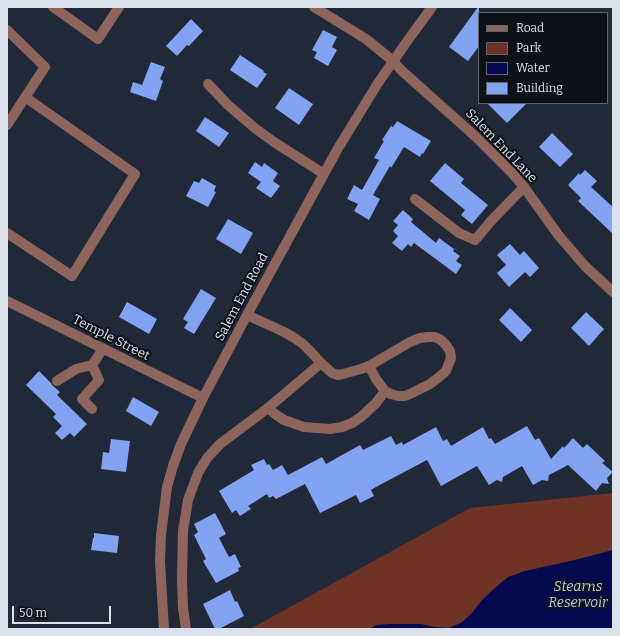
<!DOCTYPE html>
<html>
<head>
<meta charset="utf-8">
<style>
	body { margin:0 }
	#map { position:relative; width:620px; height:636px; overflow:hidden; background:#212838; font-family:Bitter,serif }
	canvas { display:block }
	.frame { position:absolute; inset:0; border:8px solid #dbe0eb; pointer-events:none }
	.legend { position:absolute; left:478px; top:12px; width:130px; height:92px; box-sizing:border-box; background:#0e1118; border:1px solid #60646c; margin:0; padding:5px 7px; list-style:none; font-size:12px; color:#dbe0eb }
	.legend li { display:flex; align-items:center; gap:8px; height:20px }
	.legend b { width:20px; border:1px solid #60646c }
	.scale { position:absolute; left:12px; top:606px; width:99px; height:18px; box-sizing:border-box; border:2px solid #dbe0eb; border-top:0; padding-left:5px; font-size:12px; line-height:14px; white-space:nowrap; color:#dbe0eb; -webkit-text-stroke:3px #0e1118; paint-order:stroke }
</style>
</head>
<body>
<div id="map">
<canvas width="620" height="636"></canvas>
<div class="frame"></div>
<ul class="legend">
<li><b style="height:5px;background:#8e655c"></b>Road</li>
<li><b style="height:11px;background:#6f3326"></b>Park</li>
<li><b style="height:11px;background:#050a50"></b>Water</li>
<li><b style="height:11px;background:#82a2f2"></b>Building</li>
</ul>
<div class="scale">50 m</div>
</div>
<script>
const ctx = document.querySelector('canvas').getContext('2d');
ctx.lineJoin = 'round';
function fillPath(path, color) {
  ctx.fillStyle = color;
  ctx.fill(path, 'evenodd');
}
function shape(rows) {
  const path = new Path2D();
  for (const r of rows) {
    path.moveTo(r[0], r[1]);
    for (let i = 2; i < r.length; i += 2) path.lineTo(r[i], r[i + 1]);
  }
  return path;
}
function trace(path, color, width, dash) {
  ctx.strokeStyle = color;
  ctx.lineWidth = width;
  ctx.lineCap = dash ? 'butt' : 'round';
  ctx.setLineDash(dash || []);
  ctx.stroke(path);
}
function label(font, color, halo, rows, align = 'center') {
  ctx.font = font + ' Bitter,serif';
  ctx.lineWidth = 4;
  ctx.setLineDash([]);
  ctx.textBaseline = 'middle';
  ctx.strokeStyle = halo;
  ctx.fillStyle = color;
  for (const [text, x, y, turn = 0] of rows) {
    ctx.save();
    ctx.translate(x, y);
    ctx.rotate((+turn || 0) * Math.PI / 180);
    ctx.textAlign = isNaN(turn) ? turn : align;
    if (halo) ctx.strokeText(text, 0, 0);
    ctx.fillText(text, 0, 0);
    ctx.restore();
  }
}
fillPath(shape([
	[613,493,613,629,250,629,470,508]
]), '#6f3326');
fillPath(shape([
	[613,550,613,629,369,629,376,625,390,624,421,624,435,627,448,628,461,623,472,613,482,600,496,587,508,577,525,571,575,560]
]), '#050a50');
fillPath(shape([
	[478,7,479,7,479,46,468,61,449,47],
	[191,19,203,31,189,46,187,45,177,56,166,46],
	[323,30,337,37,332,47,337,50,328,66,314,58,317,52,312,50],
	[240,55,264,71,263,72,267,74,257,88,230,70],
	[151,62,165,67,160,79,163,81,156,101,130,92,133,82,142,85],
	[289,88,313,104,299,125,275,108],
	[487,103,527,103,507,123],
	[205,117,229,133,219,147,196,131],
	[397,121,431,141,423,154,422,153,420,157,404,147,391,168,390,166,373,195,380,199,369,220,354,211,358,204,347,199,354,185,362,190,379,160,374,158,384,141,382,140,391,126,393,127],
	[552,133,573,154,560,167,539,147],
	[255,162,262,167,264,163,278,173,273,181,280,186,271,198,256,188,261,182,248,173],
	[445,163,464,179,461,183,488,205,472,224,461,215,465,210,430,181],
	[585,170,597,181,591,187,613,207,613,234,578,201,581,198,568,185,579,173,580,175],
	[202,178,216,186,214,191,216,192,208,207,186,196,194,181,199,183],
	[403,210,413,219,411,222,436,243,439,238,454,249,453,251,460,256,456,261,462,265,456,274,414,243,411,247,408,244,402,251,392,243,398,236,393,231,398,225,393,221],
	[228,219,253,233,241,254,216,239],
	[510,244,520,255,524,251,539,268,530,277,525,272,509,287,497,273,506,265,497,255],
	[201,289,216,298,194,334,184,328,188,322,183,319],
	[127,302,157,319,149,334,119,317],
	[510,308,532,330,521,342,499,320],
	[586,312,604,329,589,346,571,328],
	[39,371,51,383,52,385,60,392,57,395,87,424,74,437,70,433,62,440,55,433,62,426,53,417,56,414,26,385],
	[133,397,159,412,151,426,126,411],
	[527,426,535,440,539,438,551,459,563,446,564,448,573,438,583,448,587,444,605,461,602,463,613,472,607,478,609,484,602,483,596,491,568,465,549,475,548,481,542,480,533,485,522,466,503,477,502,482,497,480,489,485,477,466,441,486,427,460,376,487,371,490,374,496,360,503,356,495,320,513,305,484,276,499,273,496,269,498,267,494,248,506,251,509,240,516,236,510,232,513,219,491,254,470,251,465,264,459,267,465,269,464,273,470,282,465,288,475,322,457,326,464,360,445,363,450,391,436,396,445,402,442,403,445,436,427,443,441,447,439,451,446,483,427,489,439,491,438,495,444],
	[111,439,130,441,126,472,101,469,103,452,109,453],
	[215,513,226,534,219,538,229,557,235,554,241,567,238,568,239,571,216,583,203,561,206,559,194,535,198,532,194,524],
	[94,533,119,536,117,553,91,550,93,538,94,538],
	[230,590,235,602,237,601,244,616,219,629,215,629,203,604]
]), '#82a2f2');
trace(shape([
	[53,7,98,39,119,7],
	[314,7,366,39,393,61,401,70,476,137,512,173,524,187,559,236,585,266,613,292],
	[7,30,45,67,7,125],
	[208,84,228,105,256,129,274,142,324,174],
	[415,199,459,233,475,240,491,221,524,187],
	[7,233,72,276,135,174,25,97],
	[7,301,203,398],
	[247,315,282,331,293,337,303,344,312,353,321,363,332,373,338,375,343,374,361,369,369,366,376,379,385,391,391,394,398,396,405,396,412,393,430,384,438,378,446,371,451,358,450,351,446,345,441,340,435,337,428,337,420,338,410,342,369,366],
	[57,381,76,369,92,365],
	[268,408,275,414,284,420,304,427,330,429,342,427,352,423,361,417,376,403,385,391],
	[92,409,82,399,99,380,92,365,103,349],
	[164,629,160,562,161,535,167,487,173,466,181,444,203,398,247,315,337,150,378,83,408,40,432,7],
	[186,629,183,608,182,580,183,531,188,500,198,473,207,458,220,444,268,408,321,363]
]), '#8e655c', 10);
label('13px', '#dbe0eb', '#0e1118', [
	["Salem End Lane",501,146,46],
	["Salem End Road",242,297,-62],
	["Temple Street",111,338,27]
]);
label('italic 14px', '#b7c8f1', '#0e1118', [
	["Stearns",578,587],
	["Reservoir",578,603]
]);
</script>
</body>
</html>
